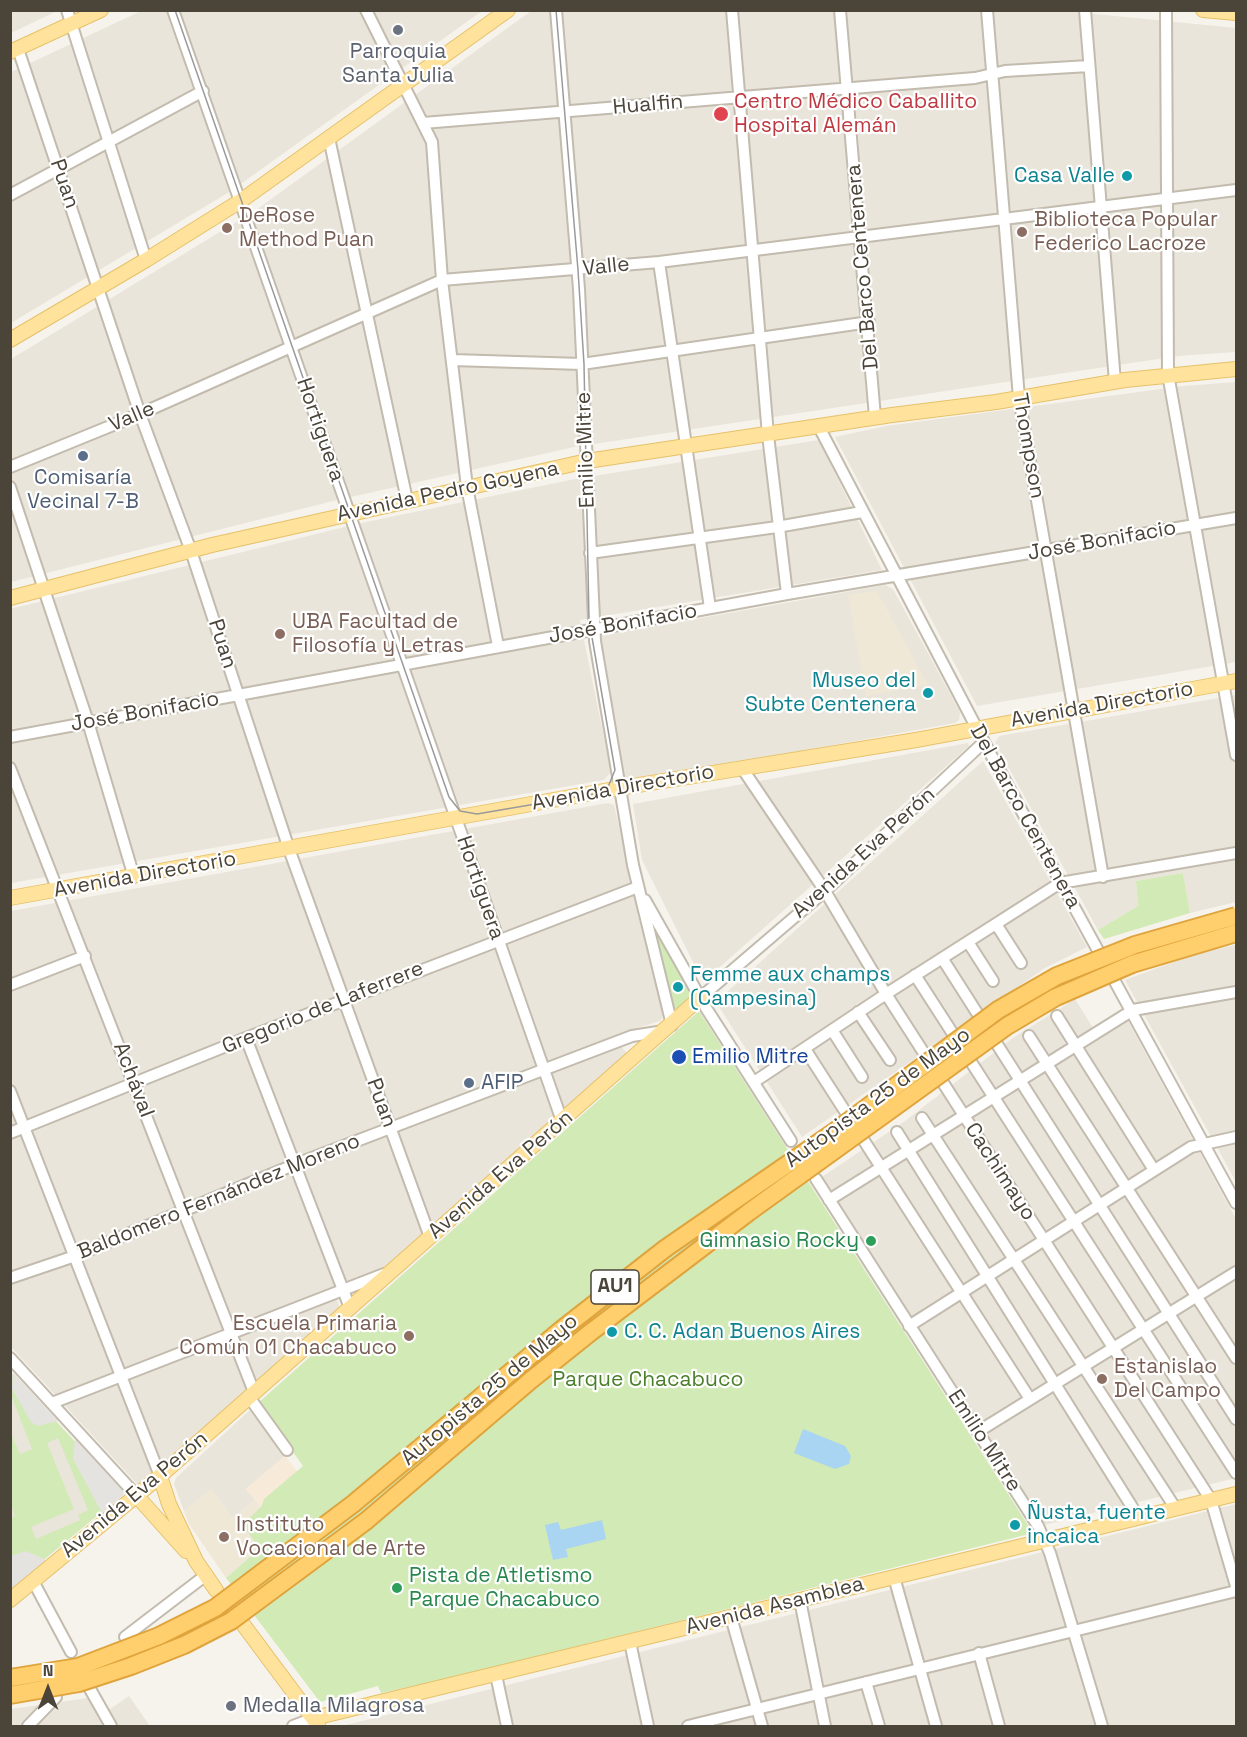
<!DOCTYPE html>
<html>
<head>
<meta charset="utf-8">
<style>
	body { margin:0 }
	#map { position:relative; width:1247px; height:1737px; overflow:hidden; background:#f6f3ec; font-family:"Space Grotesk",sans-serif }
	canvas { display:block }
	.frame { position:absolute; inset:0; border:12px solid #4b4439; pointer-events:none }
	.north { position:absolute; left:18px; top:1659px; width:60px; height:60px; -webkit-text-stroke:4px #fff; paint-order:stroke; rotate:0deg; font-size:16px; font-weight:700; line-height:24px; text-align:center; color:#4b4439 }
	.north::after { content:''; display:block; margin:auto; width:21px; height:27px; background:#4b4439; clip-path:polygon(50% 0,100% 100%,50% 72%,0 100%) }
</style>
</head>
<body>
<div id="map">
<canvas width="1247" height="1737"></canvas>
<div class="frame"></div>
<div class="north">N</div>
</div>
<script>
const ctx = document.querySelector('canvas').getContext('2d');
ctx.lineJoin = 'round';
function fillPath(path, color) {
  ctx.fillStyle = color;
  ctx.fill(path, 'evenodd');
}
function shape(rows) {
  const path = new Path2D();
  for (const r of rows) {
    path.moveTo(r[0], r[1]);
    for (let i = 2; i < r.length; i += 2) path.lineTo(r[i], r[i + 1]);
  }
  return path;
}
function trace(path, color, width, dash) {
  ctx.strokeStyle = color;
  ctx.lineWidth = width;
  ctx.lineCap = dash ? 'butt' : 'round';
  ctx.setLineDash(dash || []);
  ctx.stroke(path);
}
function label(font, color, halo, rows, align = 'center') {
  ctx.font = font + ' "Space Grotesk",sans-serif';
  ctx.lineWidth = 4.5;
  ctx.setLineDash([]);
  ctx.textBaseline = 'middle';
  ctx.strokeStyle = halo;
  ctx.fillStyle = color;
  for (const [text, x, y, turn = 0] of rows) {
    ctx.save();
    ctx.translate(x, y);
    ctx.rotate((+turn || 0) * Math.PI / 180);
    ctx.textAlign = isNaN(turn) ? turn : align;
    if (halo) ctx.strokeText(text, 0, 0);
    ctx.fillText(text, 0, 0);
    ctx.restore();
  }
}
fillPath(shape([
	[11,10,57,10,57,11,11,33],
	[1055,10,1236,28,1236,352,1178,356,574,447,333,501,11,582,11,359,256,210,531,11],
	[141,11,482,11,231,191,11,323,11,72],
	[1236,382,1236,662,977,706,835,437,886,426,1183,386],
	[819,440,882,570,580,620,611,772,604,780,11,883,10,609,361,523,575,479],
	[885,585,893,589,960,712,959,720,955,723,633,781,624,777,599,640,601,636],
	[1236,695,1236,902,1190,913,1183,873,1136,881,1138,906,1098,930,995,743,999,736],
	[968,743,969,746,703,982,642,860,633,804],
	[983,761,1087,947,1045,968,802,1137,716,1002],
	[608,803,614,805,664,1015,660,1021,627,1031,619,1044,627,1053,385,1269,334,1290,340,1309,138,1485,11,1347,11,911],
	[1236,945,1236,1182,1125,980,1198,953],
	[1075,999,1100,1039,1128,1021,1236,1219,1236,1478,1044,1525,822,1177,905,1121,1013,1038],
	[11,1373,121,1491,11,1587],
	[250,1410,285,1456,246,1489,255,1500,233,1518,211,1490,184,1511,174,1484,176,1478],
	[1236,1504,1236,1726,342,1726],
	[129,1696,150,1726,11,1726,11,1709,88,1698,100,1716]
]), '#eae5da');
fillPath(shape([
	[285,1456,298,1472,264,1499,261,1507,246,1489]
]), '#f7ead8');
fillPath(shape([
	[877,591,908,648,928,685,866,696,848,595],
	[211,1489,233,1518,255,1500,261,1507,260,1548,226,1578,189,1524,184,1511]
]), '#efe8d6');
fillPath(shape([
	[1183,873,1190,913,1104,939,1098,930,1138,906,1136,881],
	[643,899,690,994,691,998,679,1009,672,1007],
	[699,1011,1033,1533,445,1679,381,1693,378,1686,320,1702,226,1578,260,1548,242,1525,261,1507,264,1499,303,1466,258,1403],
	[11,1373,121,1491,121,1496,11,1587,11,1518,15,1516,11,1505,10,1432,20,1454,32,1449,11,1395],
	[58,1438,88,1510,78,1515,80,1520,36,1539,31,1527,74,1509,47,1443]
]), '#d2eab5');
fillPath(shape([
	[13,1373,23,1383,58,1421,37,1426,31,1422,12,1389],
	[75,1439,124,1492,123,1496,102,1513,73,1459],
	[26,1551,46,1560,11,1590,11,1556]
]), '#e5e3e0');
fillPath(shape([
	[803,1429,845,1446,851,1456,849,1464,835,1469,794,1453],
	[602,1520,606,1539,566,1549,568,1557,553,1560,545,1525,558,1522,561,1530]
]), '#a9d4f2');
const minor = shape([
	[67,10,146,260],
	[173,10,562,1121],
	[366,10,432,142,442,280,467,487,498,646],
	[556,10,579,289,595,641,633,865,672,1025],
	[732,10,768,435,787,594],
	[840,10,875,417],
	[987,10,1019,398,1103,877],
	[1085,10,1115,382],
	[1166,10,1168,374,1236,755],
	[18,49,140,414,191,551,289,849,430,1237],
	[423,123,975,78,1005,71,1089,66],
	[329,138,407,500],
	[10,195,203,91],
	[659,262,710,608],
	[452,360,582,364,869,322],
	[819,427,984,742,1236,1203],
	[10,467,140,414,442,280,659,262,1236,190],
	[10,487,88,722,134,877],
	[590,553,777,527,862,512],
	[10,737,787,594,1236,518],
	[10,768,254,1392],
	[742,768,825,891,886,994,1211,1500,1236,1586],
	[645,900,706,1008,791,1141],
	[996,924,1021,963],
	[968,942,993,981],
	[942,958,1236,1419],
	[915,975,1236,1473],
	[10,985,85,956],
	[700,998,825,891,984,742],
	[858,1012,890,1060],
	[1057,1016,1154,1170],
	[832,1030,862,1077],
	[1029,1036,1236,1358],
	[246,1038,350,1308],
	[805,1049,1030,1399],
	[754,1082,886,994,1060,883,1236,853],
	[10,1091,160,1476],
	[922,1118,1176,1509],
	[897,1132,1139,1518],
	[10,1133,246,1038,638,887],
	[816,1179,1038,1526,1050,1553,1102,1726],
	[829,1200,1133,1010,1236,992],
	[10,1278,75,1256,296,1164,632,1036,664,1031],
	[909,1326,1191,1147,1236,1137],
	[10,1358,136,1495],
	[249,1397,287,1450],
	[52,1403,384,1274],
	[979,1431,1236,1272],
	[894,1577,936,1726],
	[33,1581,71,1652],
	[800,1600,825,1726],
	[731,1617,762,1726],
	[125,1637,206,1575],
	[630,1642,648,1726],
	[979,1653,999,1726],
	[496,1675,507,1726],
	[866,1682,879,1726],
	[90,1689,111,1726],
	[28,1726,56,1697],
	[293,1726,314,1718],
	[688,1726,1236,1591]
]);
const major = shape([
	[1203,10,1236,13],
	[10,52,101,10],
	[10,340,146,260,242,200,508,10],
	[10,598,212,545,587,461,892,415,996,402,1125,380,1236,369],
	[10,898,620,788,916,740,1236,681],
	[160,1476,169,1504,196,1561,216,1590],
	[136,1495,186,1551],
	[10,1600,160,1476,700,998],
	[242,1623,318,1725],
	[314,1718,1236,1494]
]);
trace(minor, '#c2bbae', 14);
trace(major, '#e6c16a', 16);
trace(minor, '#fff', 10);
trace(major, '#ffe39c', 14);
trace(shape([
	[175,10,449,797,460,811,477,814,594,794,608,787,615,770,589,620,584,364,578,270,556,10]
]), '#9a9a9a', 1.5);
const highwayBridge = shape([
	[10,1678,78,1667,159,1636,215,1608,353,1504,561,1330,666,1248,834,1132,998,1010,1057,976,1135,945,1236,916],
	[10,1695,79,1683,131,1666,184,1645,231,1621,366,1521,531,1380,591,1332,749,1212,1007,1026,1056,997,1132,964,1236,933]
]);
trace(highwayBridge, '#e0a43c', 20, []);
trace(highwayBridge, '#ffcf6e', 16);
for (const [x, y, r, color] of [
	[398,30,6,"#6b7280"],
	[721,114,8,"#e0444e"],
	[1127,176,6,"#0f9aa8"],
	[227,228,6,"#8d6e63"],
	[1022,232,6,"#8d6e63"],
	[83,456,6,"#5c6f8a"],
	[280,634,6,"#8d6e63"],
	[928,693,6,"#0f9aa8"],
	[678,987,6,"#0f9aa8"],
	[679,1057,8,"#1a4fb4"],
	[469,1083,6,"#5c6f8a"],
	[871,1241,6,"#2e9e5b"],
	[612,1332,6,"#0f9aa8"],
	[409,1336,6,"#8d6e63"],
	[1102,1379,6,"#8d6e63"],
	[1015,1525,6,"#0f9aa8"],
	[224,1537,6,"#8d6e63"],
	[397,1588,6,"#2e9e5b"],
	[231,1706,6,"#6b7280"]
]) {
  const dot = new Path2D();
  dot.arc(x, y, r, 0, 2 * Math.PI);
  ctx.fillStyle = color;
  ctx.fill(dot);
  trace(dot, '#fff', 2);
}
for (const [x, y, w] of [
	[615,1287,48]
]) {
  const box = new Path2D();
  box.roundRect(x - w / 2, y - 17, w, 34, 4.5);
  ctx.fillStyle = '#fff';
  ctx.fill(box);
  trace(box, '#4b4439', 1.5);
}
label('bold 20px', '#4b4439', null, [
	["AU1",615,1287]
]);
label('21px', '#5b616d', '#fff', [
	["Parroquia",398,52],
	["Santa Julia",398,76],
	["Medalla Milagrosa",243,1706,"left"]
]);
label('21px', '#be3a42', '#fff', [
	["Centro Médico Caballito",734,102],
	["Hospital Alemán",734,126]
], 'left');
label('21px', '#4b4439', '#fff', [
	["Hualfin",648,105,-5],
	["Puan",64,184,71],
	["Valle",606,267,-6],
	["Del Barco Centenera",863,267,-95],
	["Valle",132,417,-23],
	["Hortiguera",320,430,71],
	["Thompson",1028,446,80],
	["Emilio Mitre",586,450,-92],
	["Avenida Pedro Goyena",448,492,-12],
	["José Bonifacio",1102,541,-10],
	["José Bonifacio",623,624,-10],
	["Puan",222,644,72],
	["Avenida Directorio",1102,705,-10],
	["José Bonifacio",145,712,-10],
	["Avenida Directorio",623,788,-10],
	["Del Barco Centenera",1025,817,61],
	["Avenida Eva Perón",864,853,-42],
	["Avenida Directorio",145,875,-10],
	["Hortiguera",480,888,71],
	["Gregorio de Laferrere",323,1008,-22],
	["Achával",133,1080,69],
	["Autopista 25 de Mayo",878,1098,-36],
	["Puan",381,1103,70],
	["Cachimayo",1000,1172,57],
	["Avenida Eva Perón",501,1175,-41],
	["Baldomero Fernández Moreno",219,1197,-22],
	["Autopista 25 de Mayo",490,1390,-40],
	["Emilio Mitre",984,1441,57],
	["Avenida Eva Perón",135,1495,-40],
	["Avenida Asamblea",775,1606,-14]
]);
label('21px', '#0d838f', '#fff', [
	["Casa Valle",1115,176,"right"],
	["Museo del",916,681,"right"],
	["Subte Centenera",916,705,"right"],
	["Femme aux champs",690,975],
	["(Campesina)",690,999],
	["C. C. Adan Buenos Aires",624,1332],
	["Ñusta, fuente",1027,1513],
	["incaica",1027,1537]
], 'left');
label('21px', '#785e54', '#fff', [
	["DeRose",239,216],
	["Method Puan",239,240],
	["Biblioteca Popular",1034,220],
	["Federico Lacroze",1034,244],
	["UBA Facultad de",292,622],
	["Filosofía y Letras",292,646],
	["Escuela Primaria",397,1324,"right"],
	["Común 01 Chacabuco",397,1348,"right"],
	["Estanislao",1114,1367],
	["Del Campo",1114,1391],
	["Instituto",236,1525],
	["Vocacional de Arte",236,1549]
], 'left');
label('21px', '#4e5e75', '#fff', [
	["Comisaría",83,478],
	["Vecinal 7-B",83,502],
	["AFIP",481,1083,"left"]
]);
label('21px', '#164399', '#fff', [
	["Emilio Mitre",692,1057]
], 'left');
label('21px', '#27864d', '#fff', [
	["Gimnasio Rocky",859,1241],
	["Pista de Atletismo",409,1576,"left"],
	["Parque Chacabuco",409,1600,"left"]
], 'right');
label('21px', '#4a7f2a', '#fff', [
	["Parque Chacabuco",648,1380]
]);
</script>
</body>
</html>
